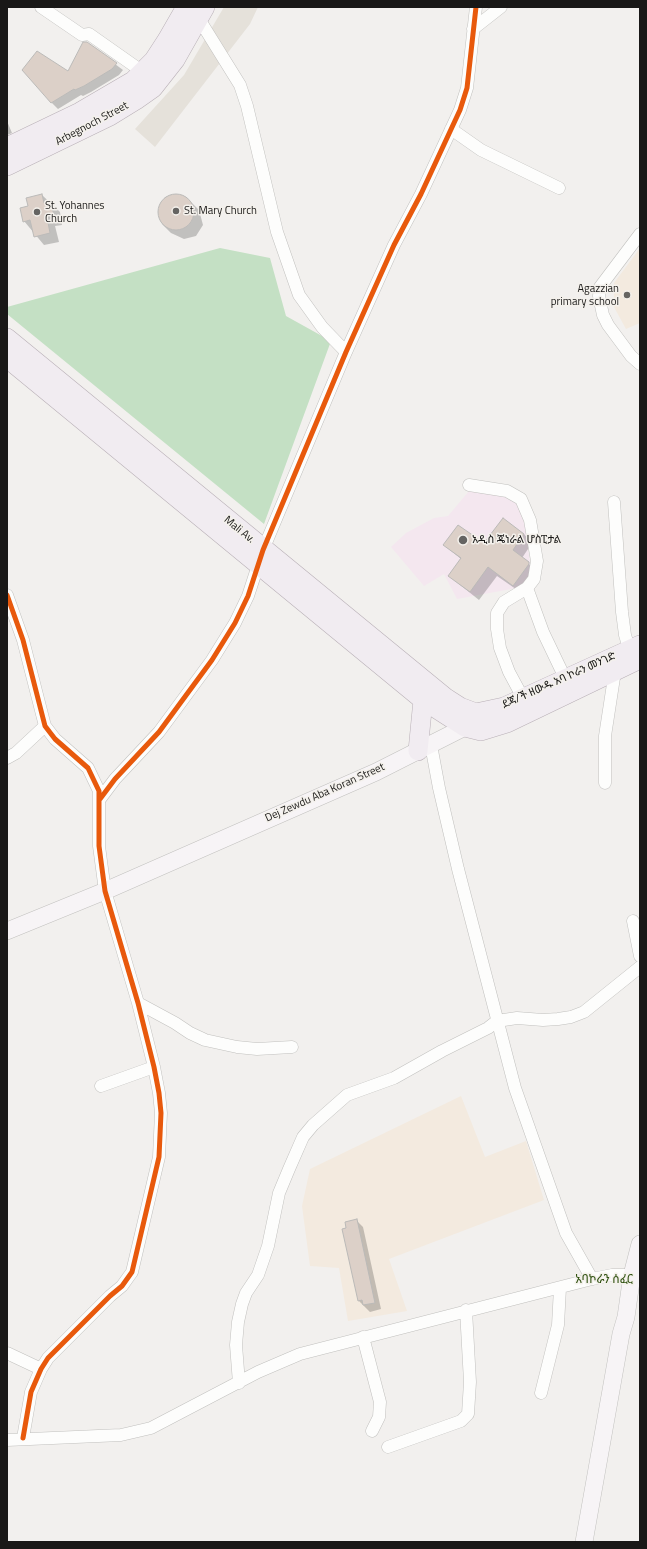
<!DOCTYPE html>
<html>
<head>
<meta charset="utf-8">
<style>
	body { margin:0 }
	#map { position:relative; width:647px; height:1549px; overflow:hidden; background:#f2f0ee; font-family:"Titillium Web",sans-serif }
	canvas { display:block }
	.frame { position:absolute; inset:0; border:8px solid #191817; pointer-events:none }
</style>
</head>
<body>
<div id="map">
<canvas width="647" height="1549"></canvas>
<div class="frame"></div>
</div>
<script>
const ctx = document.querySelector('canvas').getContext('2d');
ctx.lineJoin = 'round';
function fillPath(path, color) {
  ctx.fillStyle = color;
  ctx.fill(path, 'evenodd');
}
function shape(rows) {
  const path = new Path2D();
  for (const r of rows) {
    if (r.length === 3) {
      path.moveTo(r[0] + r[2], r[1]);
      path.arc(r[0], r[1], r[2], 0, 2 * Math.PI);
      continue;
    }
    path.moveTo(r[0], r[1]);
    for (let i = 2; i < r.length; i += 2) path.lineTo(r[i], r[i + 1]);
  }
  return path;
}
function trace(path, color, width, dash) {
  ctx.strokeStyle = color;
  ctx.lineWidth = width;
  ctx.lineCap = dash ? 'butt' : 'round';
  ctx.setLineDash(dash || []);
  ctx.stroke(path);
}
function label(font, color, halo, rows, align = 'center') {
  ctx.font = font + ' "Titillium Web","Noto Sans Ethiopic",sans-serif';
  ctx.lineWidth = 3;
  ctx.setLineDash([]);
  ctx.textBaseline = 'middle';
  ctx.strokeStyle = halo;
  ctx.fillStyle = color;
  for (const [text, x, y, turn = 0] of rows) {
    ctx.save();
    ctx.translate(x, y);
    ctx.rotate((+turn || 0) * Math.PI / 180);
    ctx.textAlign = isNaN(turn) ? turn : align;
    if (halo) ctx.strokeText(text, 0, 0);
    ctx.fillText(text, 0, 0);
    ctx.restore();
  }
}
fillPath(shape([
	[224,7,258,7,250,24,155,147,135,129,184,75]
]), '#e5e1da');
fillPath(shape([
	[640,248,640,323,626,329,614,307,614,283],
	[461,1096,485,1157,526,1141,544,1200,389,1259,407,1311,348,1321,339,1268,310,1266,302,1206,310,1169]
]), '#f3eadf');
fillPath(shape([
	[498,486,522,503,533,585,457,599,444,574,424,586,391,547,406,533,434,518,448,516,469,491]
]), '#f4e7ef');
fillPath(shape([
	[220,248,270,258,286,316,331,341,264,524,7,314,7,307]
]), '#c4e0c4');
fillPath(shape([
	[87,43,123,70,119,75,91,92,83,96,81,95,58,109,51,102],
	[7,121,12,133,7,135],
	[42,195,60,212,62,225,55,226,59,242,44,245,24,221,29,207],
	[178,195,190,201,199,210,203,225,196,236,184,239,171,233,162,224,159,208,165,197],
	[524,534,532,543,522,558,538,572,523,594,497,576,479,600,449,576,461,559,444,545,484,545],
	[357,1221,363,1227,381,1309,370,1312,359,1301,347,1229]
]), '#0003');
const building = shape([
	[83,42,87,42,117,63,112,69,84,86,75,90,74,89,51,103,22,70,37,51,68,71,83,42],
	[42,194,44,203,51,202,54,216,47,217,50,233,34,237,30,220,23,222,20,208,28,206,26,198,42,194],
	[176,212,18],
	[503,518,524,534,513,550,529,562,529,564,513,586,488,567,470,592,448,576,461,558,443,545,458,525,484,543,503,518],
	[357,1219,375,1303,363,1305,362,1300,358,1301,342,1229,346,1228,345,1222,357,1219]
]);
fillPath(building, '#dcd0c8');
trace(building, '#bbbab8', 1);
const minor = shape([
	[41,7,82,35,89,34,143,72],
	[199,19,240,85,247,106,277,232,299,295,322,327,346,352],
	[473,29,501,7],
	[451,129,481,150,559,188],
	[640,234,600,287,599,296,603,315,608,325,631,356,640,364],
	[469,485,507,491,521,499,530,520,537,561,534,579,527,588,504,602,497,613,497,629,500,648,509,672,523,698],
	[614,502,622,612,625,635,631,655],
	[527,588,543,632,565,678],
	[7,595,23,640,45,726,55,739,88,768,99,791,99,846,105,891,138,1003,154,1067,159,1093,161,1113,159,1157,132,1272,122,1286,110,1296,48,1358,41,1369,31,1392,23,1438],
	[431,745,439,788,458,869,515,1088,566,1233,592,1279],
	[7,758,16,753,45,726],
	[605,783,605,736,615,671],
	[100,799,115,779,159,732,212,660,235,623,248,596,263,550,346,352,394,245,421,194,460,110,467,88,476,7],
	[633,921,640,956],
	[138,1003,175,1023,190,1033,205,1040,237,1047,257,1049,292,1047],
	[101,1086,154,1067],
	[363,1337,380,1402,379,1417,372,1431],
	[7,1353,41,1369],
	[239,1383,236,1345,238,1322,242,1304,246,1293,258,1275,268,1246,279,1193,289,1169,303,1137,313,1125,347,1095,394,1078,442,1051,488,1028,497,1021,517,1018,543,1020,558,1019,571,1017,584,1012,640,967],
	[541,1393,558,1325,560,1288],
	[7,1440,121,1435,151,1428,258,1372,300,1354,592,1279,612,1275,632,1275,639,1273],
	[388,1447,461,1421,468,1414,470,1382,466,1310]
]);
const secondary = shape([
	[7,931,105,891,376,772,465,727,473,717],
	[584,1542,621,1334,626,1317,632,1275,640,1244]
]);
const primary = shape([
	[7,147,80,112,133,81,154,60,167,40,186,7],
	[7,166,110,116,136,100,153,88,175,60,205,7],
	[7,338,446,698,460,707,476,713,504,707,640,645],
	[7,358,423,700,465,727,481,731,507,723,640,659],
	[418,751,423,700]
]);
trace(minor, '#c1c0be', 13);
trace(secondary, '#c1c0be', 18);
trace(primary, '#b8afb6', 20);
trace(minor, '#fdfdfc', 12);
trace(secondary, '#f7f4f6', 17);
trace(primary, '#f1ecf1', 19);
trace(shape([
	[7,595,23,640,45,726,55,739,88,768,99,791,99,846,105,891,138,1003,154,1067,159,1093,161,1113,159,1157,132,1272,122,1286,110,1296,48,1358,41,1369,31,1392,23,1438],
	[100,799,115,779,159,732,212,660,235,623,248,596,263,550,346,352,394,245,421,194,460,110,467,88,476,7]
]), '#e8590c', 5);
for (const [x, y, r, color] of [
	[176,211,4,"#656462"],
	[37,212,4,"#656462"],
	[627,295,4,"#656462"],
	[463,540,5,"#656462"]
]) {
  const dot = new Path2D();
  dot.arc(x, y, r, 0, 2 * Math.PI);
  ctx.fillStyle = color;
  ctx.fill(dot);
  trace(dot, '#f4f1ec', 1.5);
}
label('11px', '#191817', '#f4f1ec', [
	["Arbegnoch Street",92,124,-28],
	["Mali Av.",239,530,39],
	["ደጃ/ች ዘውዱ አባ ኮራን መንገድ",559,681,-24],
	["Dej Zewdu Aba Koran Street",325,793,-24]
]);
label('11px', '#191817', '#f4f1ec', [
	["St. Yohannes",45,206],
	["Church",45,219],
	["St. Mary Church",184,211],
	["Agazzian",619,289,"right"],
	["primary school",619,302,"right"],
	["አዲስ ጄነራል ሆስፒታል",472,540]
], 'left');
label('12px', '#2f5110', '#f4f1ec', [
	["አባኮራን ሰፈር",604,1280]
]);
</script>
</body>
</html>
